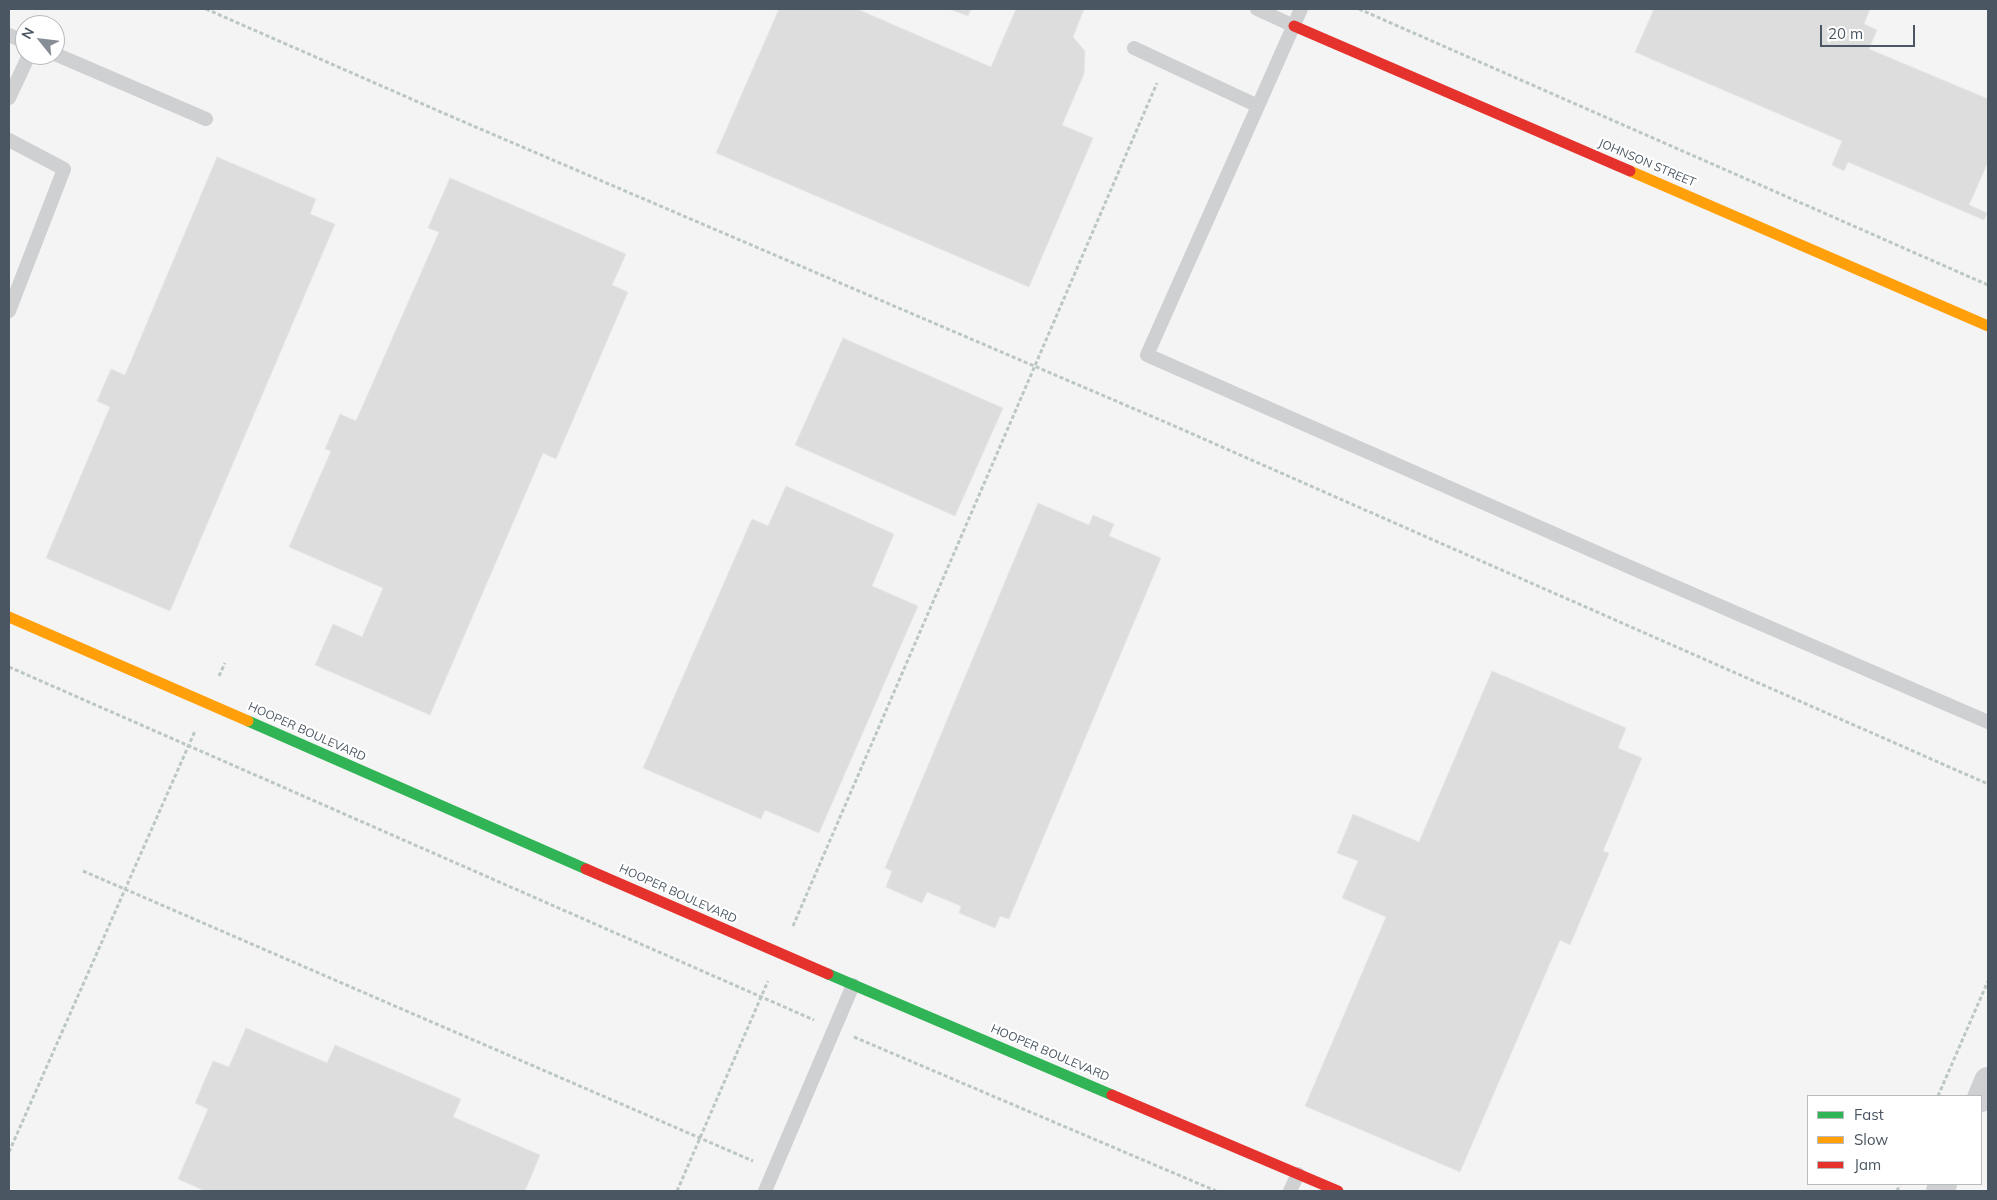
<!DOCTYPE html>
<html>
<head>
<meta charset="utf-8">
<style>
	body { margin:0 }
	#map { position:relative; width:1997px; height:1200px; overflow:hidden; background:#f4f4f4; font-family:Mulish,sans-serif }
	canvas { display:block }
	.frame { position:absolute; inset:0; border:10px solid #4a5661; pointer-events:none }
	.legend { position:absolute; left:1807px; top:1095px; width:175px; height:90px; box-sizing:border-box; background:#fff; border:1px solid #b7bbc0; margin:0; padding:6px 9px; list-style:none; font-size:15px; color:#4a5661 }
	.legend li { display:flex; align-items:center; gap:10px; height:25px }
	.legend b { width:25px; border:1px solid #b7bbc0 }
	.north { position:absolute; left:15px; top:15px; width:50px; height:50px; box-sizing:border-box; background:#fff; border:1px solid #b7bbc0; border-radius:50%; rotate:299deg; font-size:14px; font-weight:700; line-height:20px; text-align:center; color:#4a5661 }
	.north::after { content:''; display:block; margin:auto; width:18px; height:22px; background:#868d94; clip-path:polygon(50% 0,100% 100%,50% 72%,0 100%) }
	.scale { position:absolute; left:1820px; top:25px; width:95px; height:22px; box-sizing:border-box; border:2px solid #4a5661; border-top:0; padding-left:6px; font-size:15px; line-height:18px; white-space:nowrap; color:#4a5661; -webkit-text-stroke:4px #fff; paint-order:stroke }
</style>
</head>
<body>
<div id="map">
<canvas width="1997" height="1200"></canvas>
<div class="frame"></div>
<ul class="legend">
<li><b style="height:6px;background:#30b455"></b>Fast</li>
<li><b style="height:6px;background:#ff9f0a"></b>Slow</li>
<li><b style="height:6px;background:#e5322d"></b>Jam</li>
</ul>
<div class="north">N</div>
<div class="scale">20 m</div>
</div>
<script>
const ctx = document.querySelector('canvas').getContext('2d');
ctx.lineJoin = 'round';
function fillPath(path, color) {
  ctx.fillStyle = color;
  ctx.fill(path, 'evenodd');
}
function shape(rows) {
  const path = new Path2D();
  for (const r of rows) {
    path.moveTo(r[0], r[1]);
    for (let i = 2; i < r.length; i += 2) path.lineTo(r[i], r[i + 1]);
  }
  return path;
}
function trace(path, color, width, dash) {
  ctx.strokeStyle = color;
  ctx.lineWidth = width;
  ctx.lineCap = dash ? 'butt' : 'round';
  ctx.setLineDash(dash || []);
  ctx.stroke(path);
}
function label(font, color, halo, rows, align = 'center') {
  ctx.font = font + ' Mulish,sans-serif';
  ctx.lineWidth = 4.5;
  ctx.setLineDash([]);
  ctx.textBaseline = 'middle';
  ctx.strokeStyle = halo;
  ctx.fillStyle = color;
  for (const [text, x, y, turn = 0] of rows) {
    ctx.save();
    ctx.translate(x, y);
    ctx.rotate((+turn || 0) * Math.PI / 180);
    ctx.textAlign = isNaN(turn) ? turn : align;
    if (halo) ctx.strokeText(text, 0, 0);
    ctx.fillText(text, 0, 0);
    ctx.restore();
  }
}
const building = shape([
	[779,9,857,9,991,67,1016,9,1084,9,1073,37,1085,51,1084,74,1062,125,1093,138,1029,287,716,153,779,9],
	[949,9,971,9,968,16,949,9],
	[1654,9,1870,9,1864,24,1877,30,1869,49,1988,99,1988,162,1969,205,1987,213,1984,220,1848,162,1844,171,1832,165,1842,141,1635,52,1654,9],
	[217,157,316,199,310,214,335,224,170,611,46,558,110,407,97,401,111,369,125,375,217,157],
	[450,178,626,254,612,285,628,292,556,459,543,453,430,715,315,665,333,624,362,637,383,588,289,547,331,451,325,449,340,414,356,421,439,232,428,228,450,178],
	[843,338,1003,408,955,516,795,445,843,338],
	[786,486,894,534,872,586,918,606,819,833,765,810,761,819,643,768,752,519,768,526,786,486],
	[1038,503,1089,525,1093,515,1114,524,1109,536,1161,558,1009,919,1000,916,995,928,959,913,961,906,927,892,922,903,886,887,892,871,885,868,1038,503],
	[1492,671,1626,728,1618,748,1642,758,1603,851,1609,853,1570,945,1560,940,1460,1172,1305,1106,1386,917,1342,898,1358,861,1337,853,1353,814,1419,842,1492,671],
	[246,1028,327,1063,335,1045,461,1099,453,1117,540,1155,525,1191,205,1191,178,1179,208,1109,195,1103,213,1061,229,1067,246,1028]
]);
fillPath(building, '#ddddde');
trace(building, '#e5e6e7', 1);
trace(shape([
	[206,9,457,119,1172,425,1988,784],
	[1359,9,1988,285],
	[9,667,814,1020],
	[219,676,225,663],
	[83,871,753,1161],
	[793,926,1157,83],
	[854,1037,1216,1191],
	[1938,1096,1988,981],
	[9,1152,195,731],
	[677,1191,768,981],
	[1897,1191,1900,1184]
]), '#bcc7c4', 3, [4, 2.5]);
trace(shape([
	[1257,9,1294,26],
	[9,35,25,42],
	[1134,48,1258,106,1301,9],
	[55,54,206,119],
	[9,98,29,55],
	[1258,106,1147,355,1632,568,1988,722],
	[9,140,64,169,9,311],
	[765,1191,853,985],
	[1290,1191,1298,1174]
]), '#ced0d2', 14);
trace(shape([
	[1981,1098,1988,1081],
	[1940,1191,1943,1184]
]), '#ced0d2', 28);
trace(shape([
	[248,721,586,869],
	[828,974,1112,1095]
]), '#30b455', 11);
trace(shape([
	[1630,171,1988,326],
	[9,617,248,721]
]), '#ff9f0a', 11);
trace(shape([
	[1294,26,1630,171],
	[586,869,828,974],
	[1112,1095,1338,1191]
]), '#e5322d', 11);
label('12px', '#4a5661', '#fff', [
	["JOHNSON STREET",1647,163,23],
	["HOOPER BOULEVARD",307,732,24],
	["HOOPER BOULEVARD",678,894,24],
	["HOOPER BOULEVARD",1050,1053,23]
]);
</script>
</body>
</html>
